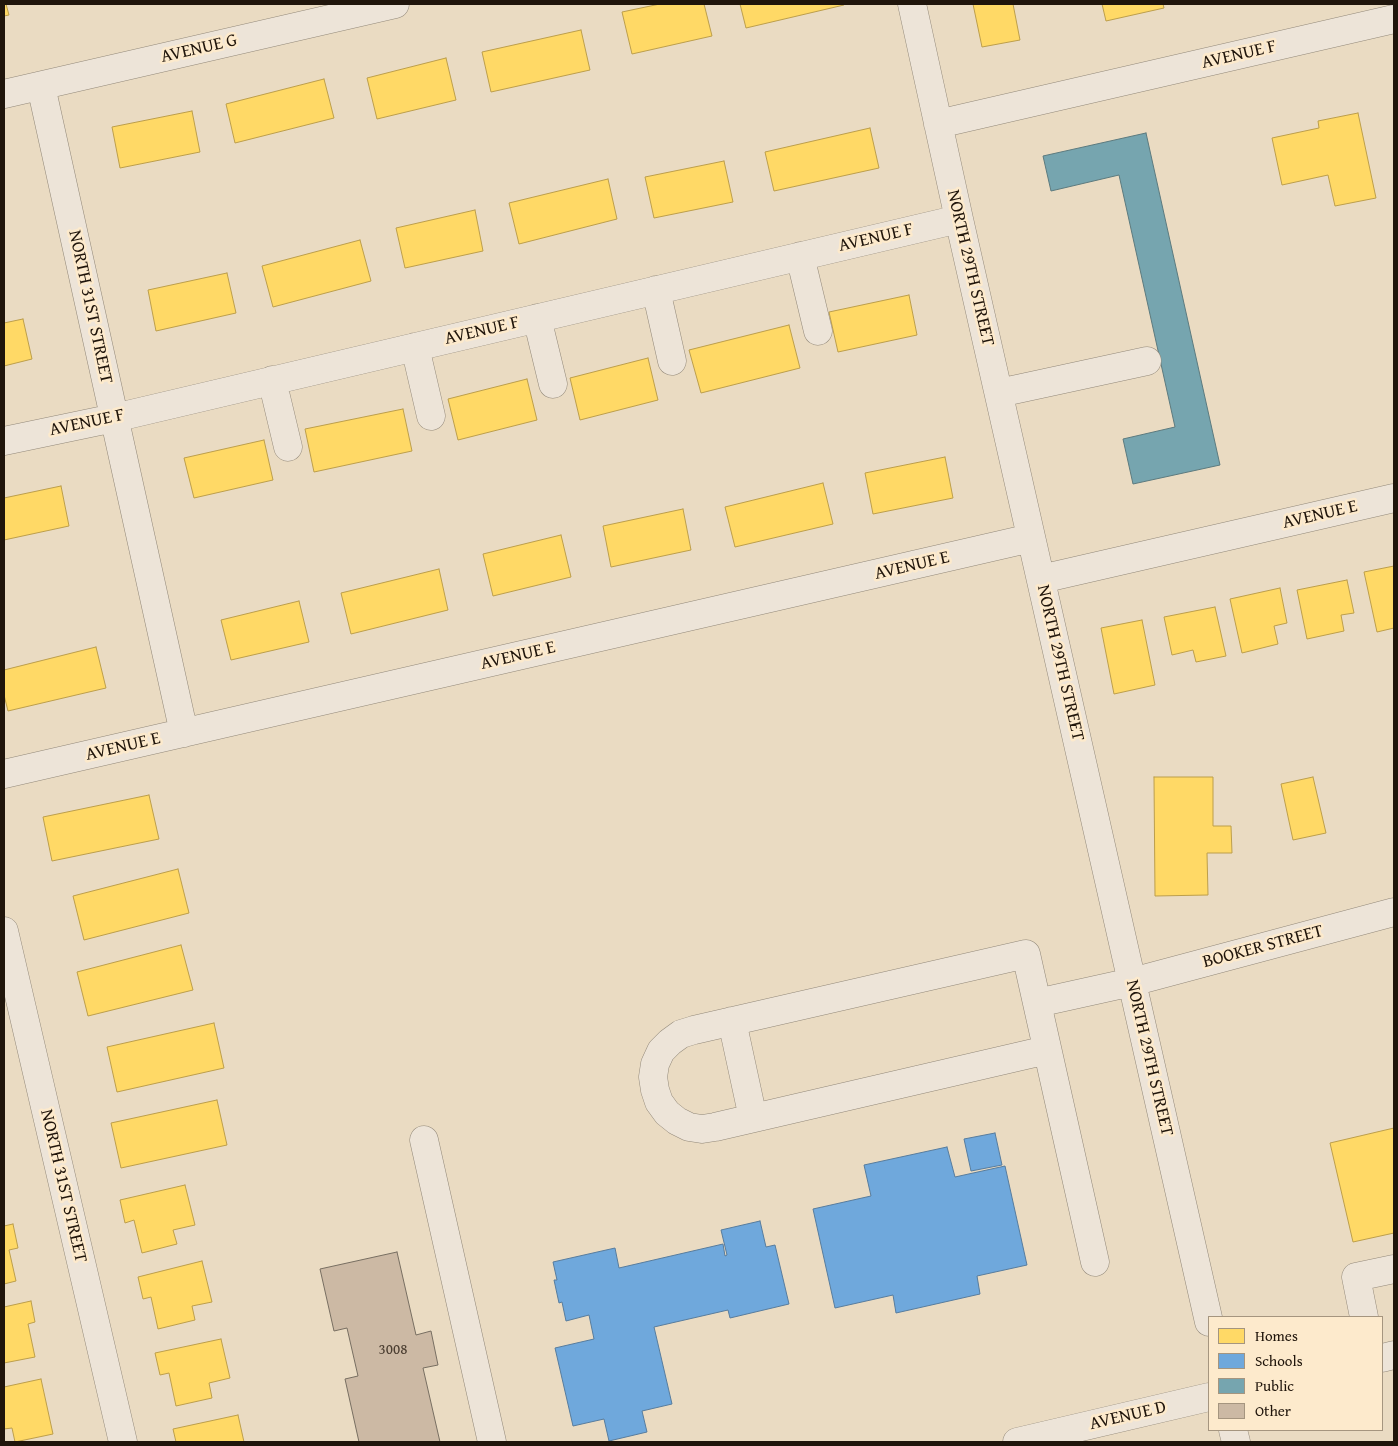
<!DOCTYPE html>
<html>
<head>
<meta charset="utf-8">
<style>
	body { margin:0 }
	#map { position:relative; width:1398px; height:1446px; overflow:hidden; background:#eadbc2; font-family:"Gentium Book Plus",serif }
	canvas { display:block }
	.frame { position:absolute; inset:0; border:5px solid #20150b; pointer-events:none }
	.legend { position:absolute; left:1208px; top:1316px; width:175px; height:115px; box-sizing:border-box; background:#fdeacc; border:1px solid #a5957f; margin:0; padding:6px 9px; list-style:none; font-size:15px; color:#20150b }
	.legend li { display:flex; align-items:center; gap:10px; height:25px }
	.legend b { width:25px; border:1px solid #a5957f }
</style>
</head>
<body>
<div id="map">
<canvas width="1398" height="1446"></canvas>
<div class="frame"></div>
<ul class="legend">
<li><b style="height:14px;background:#ffd966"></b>Homes</li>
<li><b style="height:14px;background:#6fa8dc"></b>Schools</li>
<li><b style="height:14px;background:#76a5af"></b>Public</li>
<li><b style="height:14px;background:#ccb9a4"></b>Other</li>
</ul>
</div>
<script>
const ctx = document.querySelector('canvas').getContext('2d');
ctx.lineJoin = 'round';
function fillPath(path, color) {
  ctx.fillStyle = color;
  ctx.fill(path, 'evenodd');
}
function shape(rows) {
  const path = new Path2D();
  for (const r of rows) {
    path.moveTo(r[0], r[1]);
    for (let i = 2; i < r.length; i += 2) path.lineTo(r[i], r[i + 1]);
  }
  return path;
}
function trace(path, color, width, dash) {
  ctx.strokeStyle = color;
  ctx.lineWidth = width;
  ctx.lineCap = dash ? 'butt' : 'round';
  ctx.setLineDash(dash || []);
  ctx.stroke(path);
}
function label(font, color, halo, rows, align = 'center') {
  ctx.font = font + ' "Gentium Book Plus",serif';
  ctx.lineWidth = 5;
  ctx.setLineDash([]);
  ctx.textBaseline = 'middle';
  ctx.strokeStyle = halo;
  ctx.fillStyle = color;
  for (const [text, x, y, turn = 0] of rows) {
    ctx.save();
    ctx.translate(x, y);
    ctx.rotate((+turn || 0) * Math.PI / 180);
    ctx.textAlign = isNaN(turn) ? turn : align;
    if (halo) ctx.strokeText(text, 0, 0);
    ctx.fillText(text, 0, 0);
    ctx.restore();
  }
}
const homes = shape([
	[4,4,6,4,9,15,4,16,4,4],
	[660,4,704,4,712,36,632,54,622,12,660,4],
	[740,4,844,4,844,5,746,28,740,4],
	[973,4,1013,4,1020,40,982,47,973,4],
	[1102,4,1163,4,1164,8,1106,21,1102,4],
	[581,30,590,70,491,92,482,52,581,30],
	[446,58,456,100,377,119,367,78,446,58],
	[324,79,334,118,235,143,226,104,324,79],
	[192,111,200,152,120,168,112,127,192,111],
	[1358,113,1376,198,1335,206,1328,175,1282,185,1272,138,1319,128,1318,121,1358,113],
	[870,128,879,168,774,191,765,152,870,128],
	[724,161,733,202,654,218,645,177,724,161],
	[608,179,617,219,519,244,509,203,608,179],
	[475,210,483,251,405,268,396,228,475,210],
	[360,240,371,281,273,307,262,266,360,240],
	[227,273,236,313,156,331,148,290,227,273],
	[909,295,917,335,838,352,829,312,909,295],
	[23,319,32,359,4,366,4,323,23,319],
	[789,325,800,368,701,393,689,350,789,325],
	[648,358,658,400,580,420,570,378,648,358],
	[527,379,537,420,458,440,448,399,527,379],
	[403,409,412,451,314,472,305,429,403,409],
	[264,440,273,480,194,498,184,458,264,440],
	[945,457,953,498,873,514,865,473,945,457],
	[823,483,833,524,735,547,725,507,823,483],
	[61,486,69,526,4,540,4,498,61,486],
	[683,509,691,550,611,567,603,526,683,509],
	[561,535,571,577,493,596,483,554,561,535],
	[1394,566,1394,628,1377,632,1364,572,1394,566],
	[439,569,448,610,351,634,341,593,439,569],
	[1347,580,1354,613,1341,615,1344,631,1307,639,1297,590,1347,580],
	[1280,588,1287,623,1274,626,1278,644,1242,653,1230,599,1280,588],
	[299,601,309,642,231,660,221,620,299,601],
	[1215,607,1226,656,1196,662,1193,650,1172,655,1164,617,1215,607],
	[1142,620,1155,685,1114,694,1101,628,1142,620],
	[96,647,106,688,8,711,4,695,4,670,96,647],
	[1154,777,1213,777,1213,826,1231,826,1232,853,1207,853,1208,895,1155,896,1154,777],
	[1313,777,1326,833,1293,840,1281,784,1313,777],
	[149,795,159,839,52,861,43,817,149,795],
	[178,869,189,913,84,940,73,896,178,869],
	[181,945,193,990,88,1016,77,972,181,945],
	[214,1023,224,1068,117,1092,107,1047,214,1023],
	[217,1100,227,1145,121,1168,111,1123,217,1100],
	[1394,1128,1394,1236,1394,1233,1353,1242,1330,1143,1394,1128],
	[185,1185,195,1225,173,1230,177,1244,142,1253,134,1220,125,1223,120,1200,185,1185],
	[13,1224,18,1248,9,1250,16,1281,4,1284,4,1226,13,1224],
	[202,1261,212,1302,192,1306,195,1320,158,1329,151,1297,143,1299,138,1277,202,1261],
	[31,1301,35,1322,28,1324,35,1357,4,1363,4,1307,31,1301],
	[221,1339,230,1378,209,1383,212,1398,176,1406,169,1373,160,1375,155,1353,221,1339],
	[41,1379,53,1434,15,1442,12,1428,4,1429,4,1387,41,1379],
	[238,1415,244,1442,176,1442,173,1429,238,1415]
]);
fillPath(homes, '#ffd966');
trace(homes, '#bc9e4b', 1);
const schools = shape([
	[995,1133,1002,1165,971,1171,964,1139,995,1133],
	[947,1147,955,1177,1005,1166,1027,1265,977,1276,980,1294,896,1313,893,1295,835,1308,813,1209,871,1196,864,1165,947,1147],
	[760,1221,766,1247,775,1245,789,1304,730,1318,728,1310,654,1327,672,1404,642,1411,647,1432,609,1441,604,1419,573,1426,555,1348,594,1339,589,1315,566,1321,562,1302,559,1303,554,1280,557,1280,553,1262,615,1248,619,1268,723,1244,725,1256,727,1255,721,1230,760,1221]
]);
fillPath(schools, '#6fa8dc');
trace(schools, '#577c9d', 1);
const public = shape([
	[1146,133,1220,465,1133,484,1123,439,1175,427,1119,175,1051,191,1043,156,1146,133]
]);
fillPath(public, '#76a5af');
trace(public, '#5c7a7e', 1);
const building = shape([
	[397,1252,416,1335,431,1331,438,1365,423,1368,440,1442,359,1442,345,1379,358,1376,347,1328,334,1331,320,1269,397,1252]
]);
fillPath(building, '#ccb9a4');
trace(building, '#776e61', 1);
const minor = shape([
	[912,4,959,219,1209,1322],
	[41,86,184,733],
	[4,94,395,4],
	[938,124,1394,19],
	[800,256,818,331],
	[656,290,672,361],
	[537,318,553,384],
	[415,347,431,416],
	[272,380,288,447],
	[999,393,1147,361],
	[4,441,114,418,959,219],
	[1041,579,1394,498],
	[4,774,1031,538],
	[4,931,123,1442],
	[1037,1003,1132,982,1394,912],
	[732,1021,753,1118],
	[1047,1050,715,1127,702,1129,689,1127,677,1121,667,1113,659,1102,655,1090,653,1077,655,1064,661,1051,670,1042,681,1034,694,1030,1026,954,1095,1262],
	[424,1140,492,1442],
	[1364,1317,1356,1277,1394,1269],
	[1382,1358,1394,1355],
	[1233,1430,1236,1442],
	[1017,1442,1209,1397]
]);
trace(minor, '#93897a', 29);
trace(minor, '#ede4d8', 28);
label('15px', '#4b3e31', null, [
	["3008",393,1350]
]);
label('18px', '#20150b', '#fdeacc', [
	["AVENUE G",199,49,-13],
	["AVENUE F",1239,55,-13],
	["AVENUE F",876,238,-13],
	["NORTH 29TH STREET",970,268,77],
	["NORTH 31ST STREET",90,307,78],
	["AVENUE F",482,331,-13],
	["AVENUE F",87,423,-12],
	["AVENUE E",1320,515,-13],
	["AVENUE E",912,566,-13],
	["AVENUE E",518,656,-13],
	["NORTH 29TH STREET",1060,663,77],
	["AVENUE E",123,747,-13],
	["BOOKER STREET",1263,947,-15],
	["NORTH 29TH STREET",1149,1058,77],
	["NORTH 31ST STREET",63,1186,77],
	["AVENUE D",1128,1416,-13]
]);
</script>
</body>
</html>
